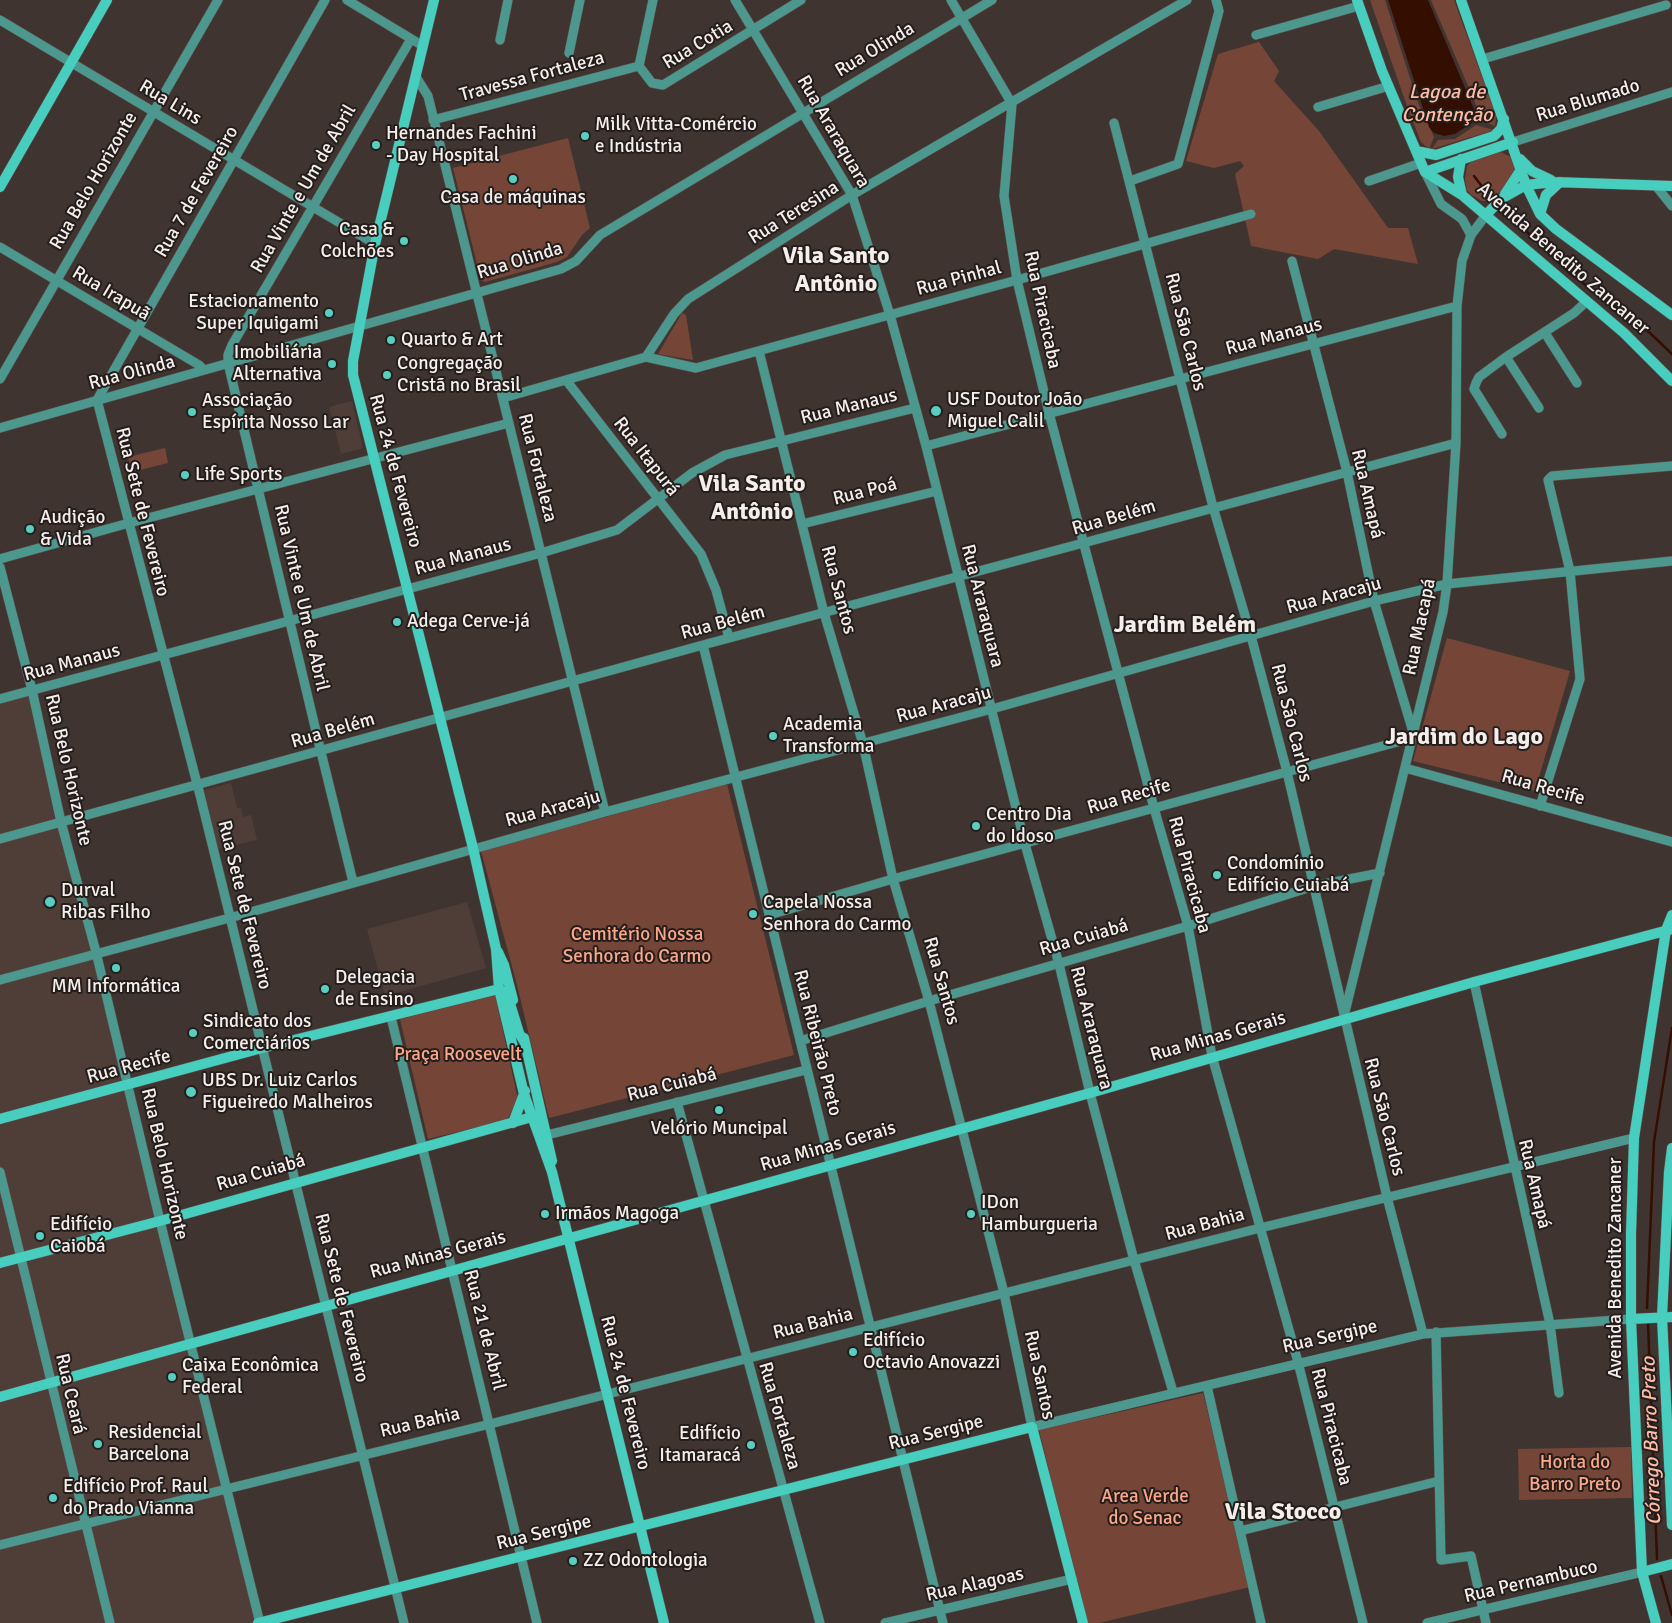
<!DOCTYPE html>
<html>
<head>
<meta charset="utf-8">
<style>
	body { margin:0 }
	canvas { display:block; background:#403430 }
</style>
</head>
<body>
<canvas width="1672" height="1623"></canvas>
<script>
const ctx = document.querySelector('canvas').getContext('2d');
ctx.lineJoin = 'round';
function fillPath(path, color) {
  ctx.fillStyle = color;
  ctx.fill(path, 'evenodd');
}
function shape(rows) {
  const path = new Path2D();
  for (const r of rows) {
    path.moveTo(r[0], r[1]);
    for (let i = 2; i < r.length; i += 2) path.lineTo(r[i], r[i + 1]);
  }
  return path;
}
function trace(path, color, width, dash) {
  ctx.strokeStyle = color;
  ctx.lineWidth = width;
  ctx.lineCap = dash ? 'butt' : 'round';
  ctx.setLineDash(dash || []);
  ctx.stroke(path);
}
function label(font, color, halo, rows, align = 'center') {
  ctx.font = font + ' Signika,sans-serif';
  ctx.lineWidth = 4;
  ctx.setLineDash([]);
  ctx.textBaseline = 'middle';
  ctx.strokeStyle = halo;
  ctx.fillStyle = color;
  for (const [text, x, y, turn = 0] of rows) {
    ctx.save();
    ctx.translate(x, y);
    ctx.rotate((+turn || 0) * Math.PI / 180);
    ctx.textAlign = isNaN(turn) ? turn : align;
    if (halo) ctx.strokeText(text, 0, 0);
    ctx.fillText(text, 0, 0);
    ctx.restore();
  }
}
fillPath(shape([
	[352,401,363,448,341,454,329,407],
	[35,691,262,1623,0,1623,0,700],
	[231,783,237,808,241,808,243,817,251,815,257,840,218,849,204,790],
	[467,902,486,968,385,996,367,929]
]), '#4f3d37');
fillPath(shape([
	[1370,0,1385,0,1418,103,1434,137,1429,149,1421,142,1407,106],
	[1431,0,1454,0,1496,115,1495,126,1477,119,1478,112,1475,102],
	[1259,42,1279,71,1274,81,1319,131,1388,228,1408,228,1418,264,1334,249,1318,259,1251,246,1235,174,1244,166,1240,161,1214,168,1186,161,1218,54],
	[1476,125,1494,130,1432,149,1438,140,1455,139],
	[568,138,590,228,582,235,567,257,557,262,485,282,481,280,453,168],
	[1498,151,1511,157,1517,172,1511,181,1491,201,1482,201,1470,194,1467,190,1465,180,1467,166,1476,157],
	[682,313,686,315,693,360,658,354],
	[165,448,168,463,132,472,128,457],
	[1447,638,1570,671,1535,791,1413,761],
	[727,784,794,1055,549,1118,517,985,481,851],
	[495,994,518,1100,507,1120,428,1139,400,1019],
	[1203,1393,1250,1587,1099,1623,1086,1623,1039,1430],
	[1631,1447,1632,1498,1519,1500,1518,1449]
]), '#754637');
fillPath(shape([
	[1388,0,1428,0,1474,109,1472,123,1455,134,1444,136,1434,133,1429,127]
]), '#350e02');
trace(shape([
	[1474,176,1490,197],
	[1502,208,1572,275,1650,333,1672,354],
	[1647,1308,1654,1142,1672,1028],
	[1648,1323,1657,1559],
	[1661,1576,1672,1615]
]), '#350e02', 2.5);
const street = shape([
	[325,0,97,400,200,795,404,1623],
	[347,0,423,46],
	[653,0,639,66,652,83,663,85,801,0],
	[735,0,852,195,890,315,926,446,1025,844,1059,964,1090,1093,1134,1260,1173,1392],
	[951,0,1012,104,1004,196,1017,280,1049,413,1154,808,1188,926,1212,1056,1298,1362,1363,1623],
	[0,20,375,244],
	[1256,35,1359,6],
	[500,40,508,0],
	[569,53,580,0],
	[1483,59,1666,5],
	[416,77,428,96,605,812],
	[1318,107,1389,86],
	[433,120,639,66],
	[1114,123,1213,507,1251,636,1287,772,1387,1197,1423,1334],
	[1513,142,1672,92],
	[1425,172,1441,204,1462,219,1471,235],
	[1130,181,1178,164,1219,11,1216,0],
	[1369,181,1421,163],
	[1656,186,1672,206],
	[0,247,199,365,204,370],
	[1292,261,1347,472,1374,601,1413,732],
	[1545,333,1577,383],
	[759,351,824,613,863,744,893,879,929,1001,1004,1293,1032,1427,1423,1334,1631,1319],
	[646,357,696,368,1017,280,1251,214],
	[1506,357,1539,408],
	[0,379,218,0],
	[566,380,701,554,716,590,729,638],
	[503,398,646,357,674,314,688,299,852,195,1187,0],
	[0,428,561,269,576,261,600,235,992,0],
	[1502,434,1474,389,1476,383,1479,377,1506,357,1574,313,1587,301],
	[926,446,1457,306],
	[802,524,937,491],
	[0,559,129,523,509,423],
	[0,567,32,690,61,822,96,952,160,1221,260,1623],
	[703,645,943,1623],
	[0,699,541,553,617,530,692,473,725,455,915,408],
	[1405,768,1672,842],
	[1540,806,1580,679,1570,571,1548,480,1552,476,1672,466],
	[0,839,703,645,1456,443],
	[353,882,321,752,228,363,228,355,232,345,411,39],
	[769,915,893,879,1412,738],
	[0,980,233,917,605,812,992,709,1374,601,1447,584,1672,561],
	[1474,982,1550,1324,1559,1393],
	[1344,1016,1443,612,1447,584,1456,443,1457,306,1462,261,1471,235,1486,215],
	[391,1017,537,1623],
	[800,1041,929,1001,1188,926,1314,886,1380,873],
	[677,1102,820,1623],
	[547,1135,806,1070],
	[0,1172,110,1623],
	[1436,1332,1441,1560,1471,1556,1486,1623],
	[1207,1386,1261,1623],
	[1240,1531,1439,1481],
	[0,1545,490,1424,1260,1228,1634,1138],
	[885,1623,1072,1579],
	[1427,1623,1642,1572]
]);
const secondary = shape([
	[434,0,375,244,353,361,353,375,473,848,496,949,499,989,524,1094,552,1172,664,1623],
	[1357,0,1382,71,1425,172],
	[1461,0,1526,185,1540,214,1556,229,1672,315],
	[1416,151,1436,155,1494,136,1501,129,1504,119],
	[1461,159,1458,177,1462,195],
	[1520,159,1532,171,1551,180],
	[1425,172,1462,195,1624,333,1672,381],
	[1425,172,1513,142],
	[0,187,107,0],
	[1505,194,1522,168],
	[1540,214,1546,195,1560,182],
	[1486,215,1501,199,1526,185,1554,182,1672,186],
	[498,952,504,965,513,1000],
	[524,1038,552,1161],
	[0,1119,262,1048,499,989,508,997,519,1033,525,1043],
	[513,1123,525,1091],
	[1672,1148,1669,1172,1662,1317,1672,1525],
	[0,1263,160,1221,532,1117],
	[1631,1319,1672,1317],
	[0,1397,1090,1093,1474,982,1672,929],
	[1642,1572,1672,1564],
	[258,1623,1032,1427,1083,1623],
	[1656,1623,1642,1572,1631,1319,1631,1234,1634,1138,1666,930,1672,915]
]);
trace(street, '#5d524e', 10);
trace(secondary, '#5d524e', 11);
trace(street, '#4c988e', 9);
trace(secondary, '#48cebf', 10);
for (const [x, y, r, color] of [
	[585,136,5,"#58cec0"],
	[376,145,5,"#58cec0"],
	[513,179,5,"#58cec0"],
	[404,241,5,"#58cec0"],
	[329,313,5,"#58cec0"],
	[391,340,5,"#58cec0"],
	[332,364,5,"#58cec0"],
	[387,375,5,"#58cec0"],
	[936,411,6,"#58cec0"],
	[192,412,5,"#58cec0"],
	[185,475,5,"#58cec0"],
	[30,529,5,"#58cec0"],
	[397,622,5,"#58cec0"],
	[773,736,5,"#58cec0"],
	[976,826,5,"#58cec0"],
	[1217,875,5,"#58cec0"],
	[50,902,6,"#58cec0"],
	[753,914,5,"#58cec0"],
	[116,968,5,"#58cec0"],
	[325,989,5,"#58cec0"],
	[193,1033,5,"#58cec0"],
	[191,1092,6,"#58cec0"],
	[719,1110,5,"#58cec0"],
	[545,1214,5,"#58cec0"],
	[971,1214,5,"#58cec0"],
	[40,1236,5,"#58cec0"],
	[853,1352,5,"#58cec0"],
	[172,1377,5,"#58cec0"],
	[98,1444,5,"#58cec0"],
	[751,1445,5,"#58cec0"],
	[53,1498,5,"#58cec0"],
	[573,1561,5,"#58cec0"]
]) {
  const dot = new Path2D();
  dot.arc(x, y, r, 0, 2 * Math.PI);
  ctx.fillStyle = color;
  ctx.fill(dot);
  trace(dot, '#231d1b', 2);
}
label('19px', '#f6eeeb', '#231d1b', [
	["Rua Cotia",698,45,-31],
	["Rua Olinda",875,50,-31],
	["Travessa Fortaleza",532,77,-15],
	["Rua Blumado",1588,101,-17],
	["Rua Lins",170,103,31],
	["Rua Araraquara",833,132,60],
	["Rua Belo Horizonte",94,181,-60],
	["Rua Vinte e Um de Abril",304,189,-60],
	["Rua 7 de Fevereiro",197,192,-60],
	["Rua Teresina",794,213,-32],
	["Avenida Benedito Zancaner",1563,259,41],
	["Rua Olinda",520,261,-17],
	["Rua Pinhal",959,279,-15],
	["Rua Irapuã",111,294,31],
	["Rua Piracicaba",1042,310,78],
	["Rua São Carlos",1185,332,76],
	["Rua Manaus",1274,337,-15],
	["Rua Olinda",132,373,-15],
	["Rua Manaus",849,407,-14],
	["Rua Itapurá",646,457,52],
	["Rua Fortaleza",537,468,76],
	["Rua 24 de Fevereiro",395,471,75],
	["Rua Poá",865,492,-14],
	["Rua Amapá",1367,494,77],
	["Rua Sete de Fevereiro",142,512,76],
	["Rua Belém",1114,518,-16],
	["Rua Manaus",463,557,-15],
	["Rua Santos",838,590,75],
	["Rua Aracaju",1334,596,-15],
	["Rua Vinte e Um de Abril",301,598,77],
	["Rua Araraquara",982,606,76],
	["Rua Belém",723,623,-15],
	["Rua Macapá",1420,627,-78],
	["Rua Manaus",72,663,-15],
	["Rua Aracaju",944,705,-15],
	["Rua São Carlos",1291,723,76],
	["Rua Belém",333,731,-16],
	["Rua Belo Horizonte",68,770,77],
	["Rua Recife",1543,788,16],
	["Rua Recife",1129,797,-16],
	["Rua Aracaju",553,809,-15],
	["Rua Piracicaba",1189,875,75],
	["Rua Sete de Fevereiro",244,905,76],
	["Rua Cuiabá",1084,938,-16],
	["Rua Santos",941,981,74],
	["Rua Araraquara",1091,1028,76],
	["Rua Minas Gerais",1218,1037,-16],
	["Rua Ribeirão Preto",817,1043,76],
	["Rua Recife",129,1067,-15],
	["Rua Cuiabá",672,1085,-14],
	["Rua São Carlos",1384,1117,76],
	["Rua Minas Gerais",828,1147,-16],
	["Rua Belo Horizonte",164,1164,77],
	["Rua Cuiabá",261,1173,-16],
	["Rua Amapá",1534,1184,77],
	["Rua Bahia",1205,1225,-15],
	["Rua Minas Gerais",438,1255,-15],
	["Avenida Benedito Zancaner",1616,1268,-90],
	["Rua Sete de Fevereiro",341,1298,76],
	["Rua Bahia",813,1324,-14],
	["Rua 21 de Abril",484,1330,76],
	["Rua Sergipe",1330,1337,-13],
	["Rua Santos",1039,1375,78],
	["Rua 24 de Fevereiro",625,1393,76],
	["Rua Ceará",70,1394,77],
	["Rua Fortaleza",779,1416,74],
	["Rua Bahia",420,1423,-13],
	["Rua Piracicaba",1331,1427,76],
	["Rua Sergipe",936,1433,-14],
	["Rua Sergipe",544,1533,-14],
	["Rua Pernambuco",1531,1582,-13],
	["Rua Alagoas",975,1585,-13]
]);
label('19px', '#f6eeeb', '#231d1b', [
	["Milk Vitta-Comércio",595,125],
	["e Indústria",595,147],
	["Hernandes Fachini",386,134],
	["- Day Hospital",386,156],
	["Casa de máquinas",513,198,"center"],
	["Casa &",394,230,"right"],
	["Colchões",394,252,"right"],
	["Estacionamento",319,302,"right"],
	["Super Iquigami",319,324,"right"],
	["Quarto & Art",401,340],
	["Imobiliária",322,353,"right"],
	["Alternativa",322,375,"right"],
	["Congregação",397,364],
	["Cristã no Brasil",397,386],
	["USF Doutor João",947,400],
	["Miguel Calil",947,422],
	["Associação",202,401],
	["Espírita Nosso Lar",202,423],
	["Life Sports",195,475],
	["Audição",40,518],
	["& Vida",40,540],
	["Adega Cerve-já",407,622],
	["Academia",783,725],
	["Transforma",783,747],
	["Centro Dia",986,815],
	["do Idoso",986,837],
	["Condomínio",1227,864],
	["Edifício Cuiabá",1227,886],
	["Durval",61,891],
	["Ribas Filho",61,913],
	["Capela Nossa",763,903],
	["Senhora do Carmo",763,925],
	["Delegacia",335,978],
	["de Ensino",335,1000],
	["MM Informática",116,987,"center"],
	["Sindicato dos",203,1022],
	["Comerciários",203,1044],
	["UBS Dr. Luiz Carlos",202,1081],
	["Figueiredo Malheiros",202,1103],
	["Velório Muncipal",719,1129,"center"],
	["IDon",981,1203],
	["Hamburgueria",981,1225],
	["Irmãos Magoga",555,1214],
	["Edifício",50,1225],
	["Caiobá",50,1247],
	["Edifício",863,1341],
	["Octavio Anovazzi",863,1363],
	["Caixa Econômica",182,1366],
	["Federal",182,1388],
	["Residencial",108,1433],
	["Barcelona",108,1455],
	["Edifício",741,1434,"right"],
	["Itamaracá",741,1456,"right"],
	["Edifício Prof. Raul",63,1487],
	["do Prado Vianna",63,1509],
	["ZZ Odontologia",583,1561]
], 'left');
label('19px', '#fea688', '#231d1b', [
	["Cemitério Nossa",637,935],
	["Senhora do Carmo",637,957],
	["Praça Roosevelt",458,1055],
	["Horta do",1575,1463],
	["Barro Preto",1575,1485],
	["Area Verde",1145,1497],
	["do Senac",1145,1519]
]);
label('italic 20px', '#ffbba4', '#231d1b', [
	["Lagoa de",1447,93],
	["Contenção",1447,116],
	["Córrego Barro Preto",1652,1441,-92]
]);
label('bold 24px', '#f6eeeb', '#231d1b', [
	["Vila Santo",836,257],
	["Antônio",836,285],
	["Vila Santo",752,485],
	["Antônio",752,513],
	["Jardim Belém",1185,626],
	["Jardim do Lago",1464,738],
	["Vila Stocco",1283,1513]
]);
</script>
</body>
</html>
